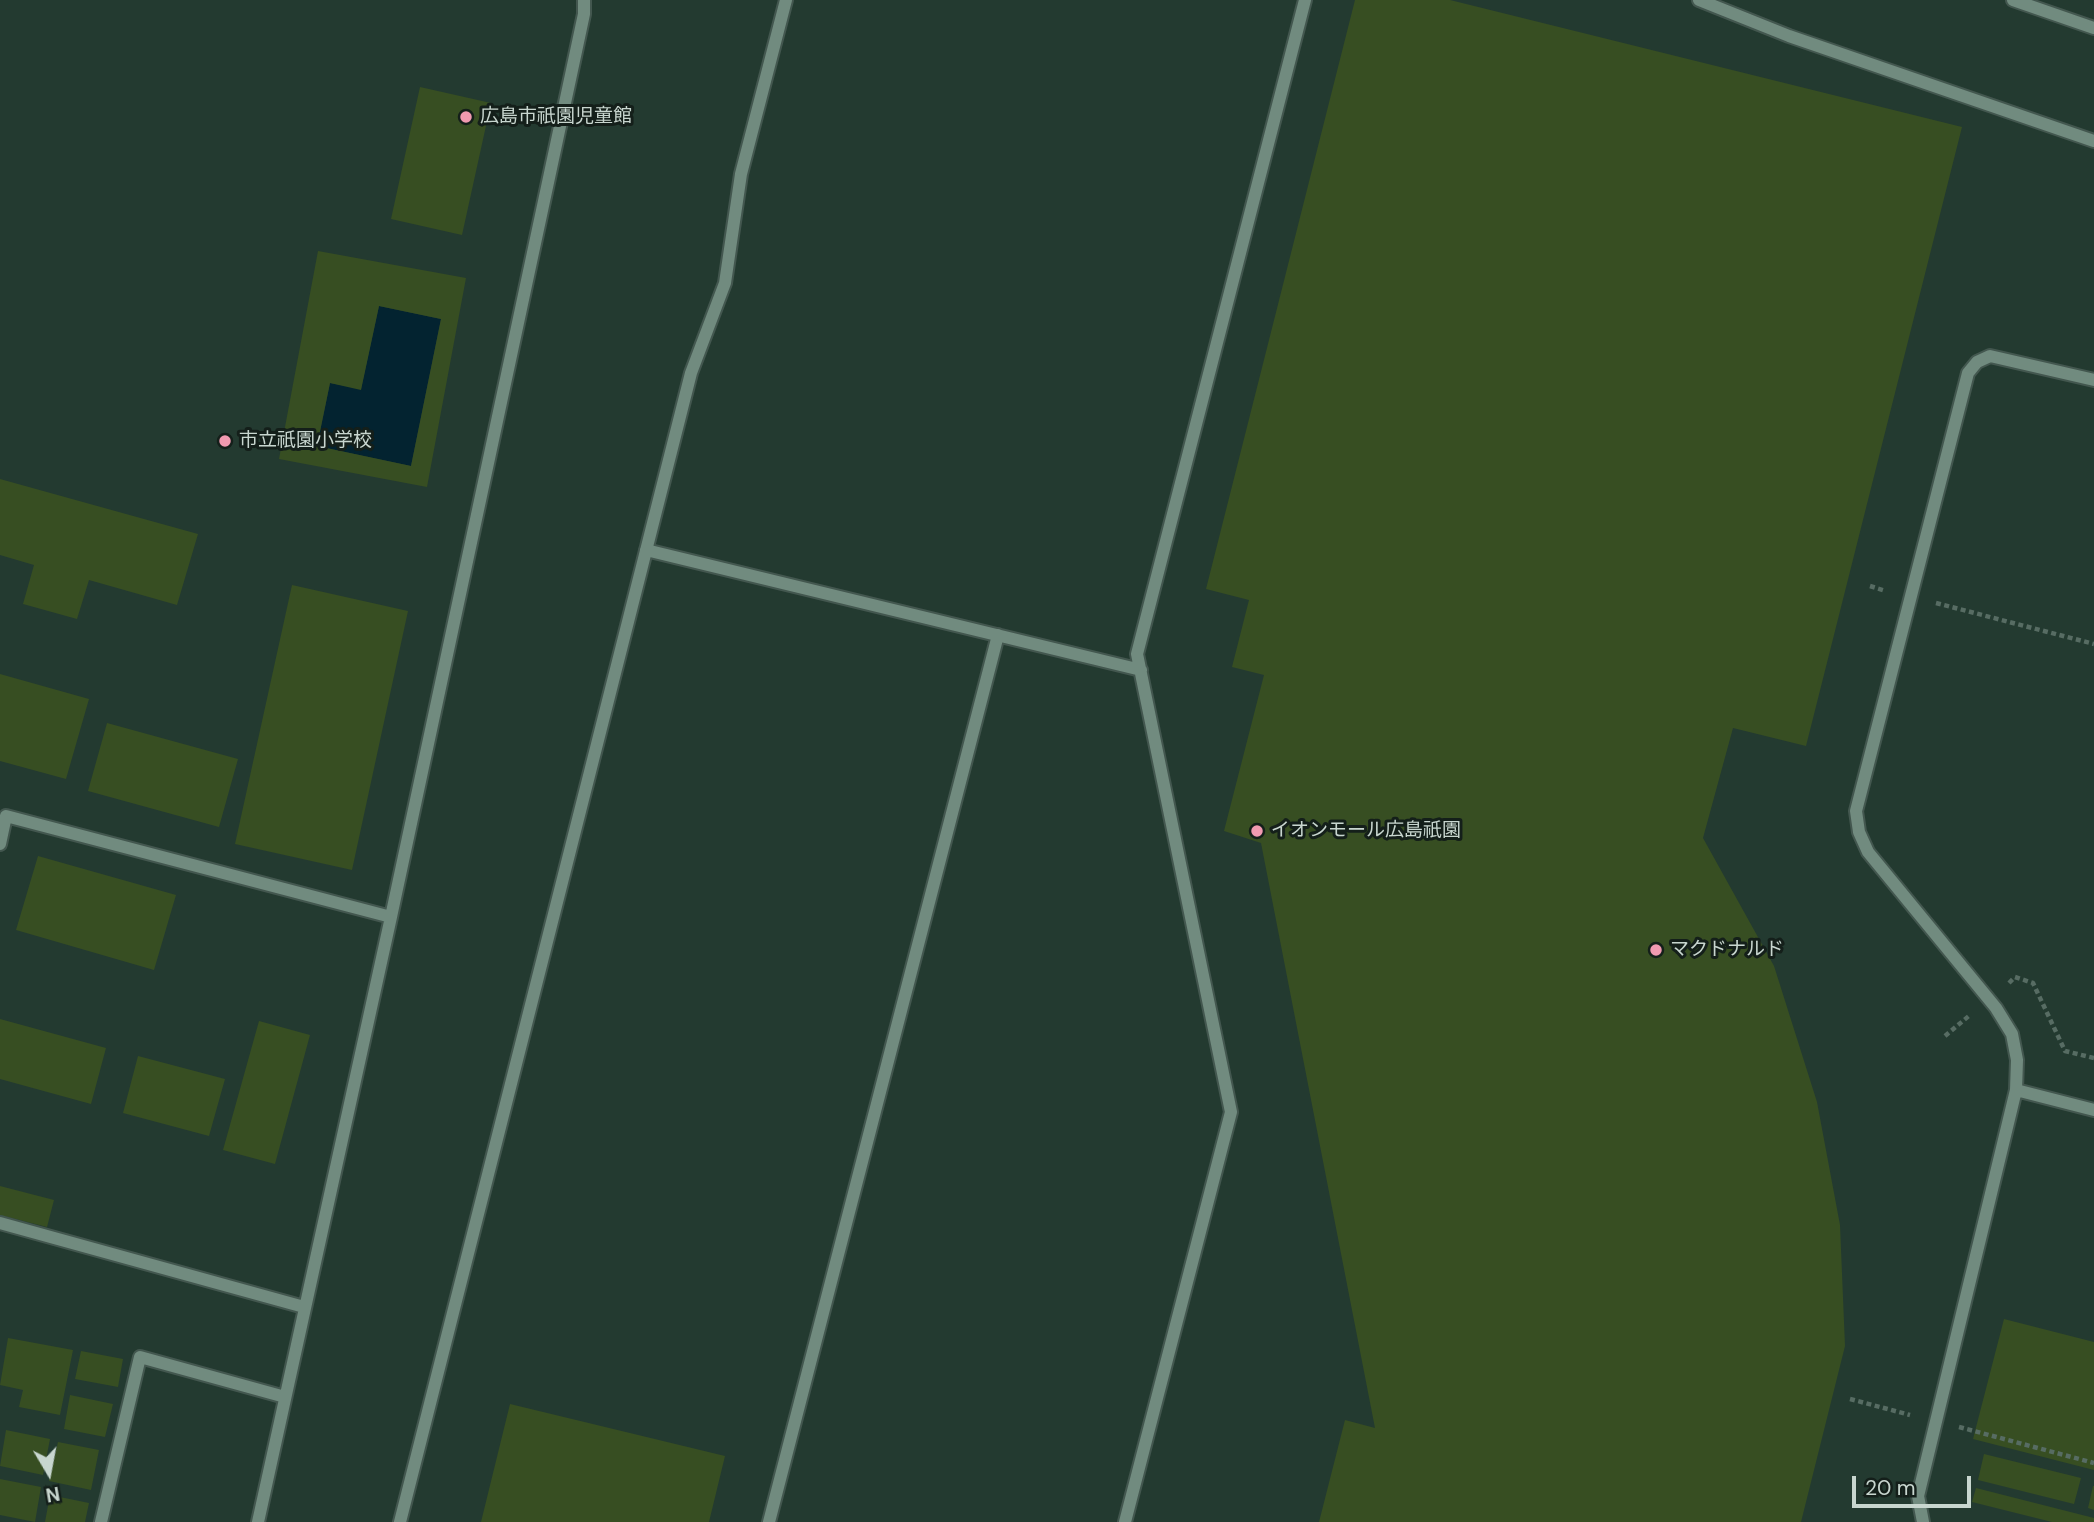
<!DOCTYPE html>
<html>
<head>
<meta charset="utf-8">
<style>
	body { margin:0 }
	#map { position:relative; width:2094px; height:1522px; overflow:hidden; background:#233a30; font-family:"DM Sans",sans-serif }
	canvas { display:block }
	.north { position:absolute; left:14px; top:1438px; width:70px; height:70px; -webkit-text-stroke:5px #141f1a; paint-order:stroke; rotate:170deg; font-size:19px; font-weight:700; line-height:28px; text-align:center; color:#c8d6cf }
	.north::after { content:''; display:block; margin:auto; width:24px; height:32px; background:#c8d6cf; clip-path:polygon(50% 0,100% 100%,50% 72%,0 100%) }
	.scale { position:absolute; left:1852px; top:1476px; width:119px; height:32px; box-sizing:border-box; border:4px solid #c8d6cf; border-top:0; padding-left:9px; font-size:21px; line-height:24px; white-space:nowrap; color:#c8d6cf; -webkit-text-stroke:5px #141f1a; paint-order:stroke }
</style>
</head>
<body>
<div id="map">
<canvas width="2094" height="1522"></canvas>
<div class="north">N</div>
<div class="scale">20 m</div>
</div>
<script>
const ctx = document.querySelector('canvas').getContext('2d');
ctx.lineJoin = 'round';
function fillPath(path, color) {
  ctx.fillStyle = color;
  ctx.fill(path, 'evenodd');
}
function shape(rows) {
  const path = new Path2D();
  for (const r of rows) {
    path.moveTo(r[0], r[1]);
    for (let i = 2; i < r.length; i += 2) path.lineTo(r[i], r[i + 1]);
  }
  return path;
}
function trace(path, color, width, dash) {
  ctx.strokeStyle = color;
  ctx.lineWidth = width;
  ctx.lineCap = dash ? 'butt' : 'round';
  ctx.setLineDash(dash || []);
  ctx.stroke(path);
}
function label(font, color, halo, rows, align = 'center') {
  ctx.font = font + ' "DM Sans","Noto Sans JP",sans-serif';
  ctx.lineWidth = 6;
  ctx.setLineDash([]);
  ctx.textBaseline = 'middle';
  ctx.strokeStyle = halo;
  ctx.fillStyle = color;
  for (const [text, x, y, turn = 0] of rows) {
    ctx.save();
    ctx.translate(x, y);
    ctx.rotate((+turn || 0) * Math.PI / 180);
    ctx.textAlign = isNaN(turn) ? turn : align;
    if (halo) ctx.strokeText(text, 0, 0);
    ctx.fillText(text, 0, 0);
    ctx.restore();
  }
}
fillPath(shape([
	[379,306,441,319,411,466,317,446,330,383,361,389]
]), '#032330');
fillPath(shape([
	[1355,0,1450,0,1962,127,1806,746,1733,728,1703,838,1774,966,1817,1102,1840,1225,1845,1346,1801,1522,1319,1522,1345,1420,1375,1428,1261,843,1224,831,1264,675,1232,667,1249,600,1206,589],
	[420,87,491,103,462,235,391,219],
	[318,251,466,278,427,487,279,459],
	[379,306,441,319,411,466,317,446,330,383,361,390],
	[0,479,198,534,177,605,89,580,77,619,23,604,34,565,0,555],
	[292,585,408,611,352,870,235,844],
	[0,674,89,699,66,779,0,761],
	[107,723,238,759,219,827,88,791],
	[38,856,176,895,154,970,16,930],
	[0,1019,106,1048,91,1104,0,1079],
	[259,1021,310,1035,275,1164,223,1150],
	[138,1056,225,1079,209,1136,123,1113],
	[0,1186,54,1200,47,1227,0,1215],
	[2004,1319,2094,1342,2094,1470,1973,1439],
	[8,1338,73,1350,60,1415,19,1407,23,1390,0,1385],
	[81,1351,123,1359,118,1387,75,1379],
	[70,1395,113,1404,105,1437,64,1429],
	[510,1404,725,1456,709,1522,481,1522],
	[6,1430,50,1439,43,1475,0,1466],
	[58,1442,99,1450,91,1490,49,1481],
	[1984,1454,2081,1478,2074,1504,1978,1480],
	[0,1479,41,1487,35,1522,0,1515],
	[2093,1486,2094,1486,2094,1510,2088,1508],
	[1976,1488,2094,1518,2094,1522,2052,1522,1972,1502],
	[50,1495,89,1503,85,1522,45,1522]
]), '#374e22');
const minor = shape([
	[1699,0,1789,36,2094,141],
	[2013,0,2094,28],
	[646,550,1141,670],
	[0,844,6,816,391,917],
	[2016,1090,2094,1110],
	[0,1223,304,1307],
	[101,1522,140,1357,285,1397],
	[258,1522,391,917,584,14,584,0],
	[400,1522,691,373,725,283,741,174,786,0],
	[769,1522,998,635],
	[1125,1522,1231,1112,1137,654,1305,0],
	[1923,1522,1918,1496,2016,1090,2017,1060,2012,1034,1996,1008,1868,852,1859,832,1856,811,1968,373,1977,362,1990,356,2094,380]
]);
trace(minor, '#43574f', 16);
trace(shape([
	[1870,586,1886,591],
	[1936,603,2094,644],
	[2009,983,2015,977,2033,983,2065,1051,2094,1058],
	[1945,1036,1970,1015],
	[1850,1399,1910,1415],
	[1959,1427,2094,1463]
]), '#576c63', 4.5, [5, 3.5]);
trace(minor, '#718b7f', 12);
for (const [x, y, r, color] of [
	[466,117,7,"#f19ab0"],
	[225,441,7,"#f19ab0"],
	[1257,831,7,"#f19ab0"],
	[1656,950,7,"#f19ab0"]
]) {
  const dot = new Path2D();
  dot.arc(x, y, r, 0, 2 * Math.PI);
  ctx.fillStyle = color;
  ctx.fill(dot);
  trace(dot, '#141f1a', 2.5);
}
label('19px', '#c8d6cf', '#141f1a', [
	["広島市祇園児童館",480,117],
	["市立祇園小学校",239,441],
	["イオンモール広島祇園",1271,831],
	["マクドナルド",1670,950]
], 'left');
</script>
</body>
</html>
